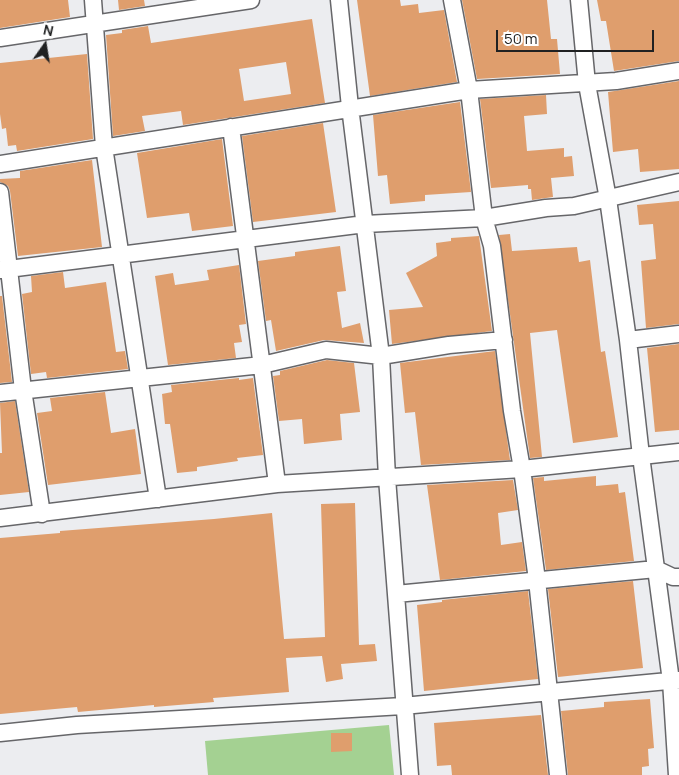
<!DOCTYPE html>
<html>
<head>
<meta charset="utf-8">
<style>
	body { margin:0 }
	#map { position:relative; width:679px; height:775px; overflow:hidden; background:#ecedf0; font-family:Manrope,sans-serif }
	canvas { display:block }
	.north { position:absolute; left:20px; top:20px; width:50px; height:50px; -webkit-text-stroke:4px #fff; paint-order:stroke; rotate:13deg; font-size:14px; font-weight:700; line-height:20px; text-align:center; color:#202122 }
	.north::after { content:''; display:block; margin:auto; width:18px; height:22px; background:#202122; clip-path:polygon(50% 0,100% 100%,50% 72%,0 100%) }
	.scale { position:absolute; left:496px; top:30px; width:158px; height:22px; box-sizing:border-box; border:2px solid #202122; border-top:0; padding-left:6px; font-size:15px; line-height:18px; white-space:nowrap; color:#202122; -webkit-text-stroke:4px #fff; paint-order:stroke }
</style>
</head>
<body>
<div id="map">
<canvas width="679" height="775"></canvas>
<div class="north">N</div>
<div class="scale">50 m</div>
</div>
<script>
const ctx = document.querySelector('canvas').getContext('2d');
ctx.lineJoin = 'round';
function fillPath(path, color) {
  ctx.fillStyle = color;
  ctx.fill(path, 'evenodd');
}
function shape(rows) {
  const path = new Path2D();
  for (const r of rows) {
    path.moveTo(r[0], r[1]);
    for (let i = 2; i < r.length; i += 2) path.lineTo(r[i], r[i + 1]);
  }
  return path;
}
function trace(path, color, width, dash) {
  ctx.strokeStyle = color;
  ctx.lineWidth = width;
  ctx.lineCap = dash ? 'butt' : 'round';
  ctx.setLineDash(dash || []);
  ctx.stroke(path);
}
fillPath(shape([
	[389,725,394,775,208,775,205,741]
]), '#a4d192');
fillPath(shape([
	[0,0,68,0,70,17,0,28],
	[118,0,144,0,145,6,119,10],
	[357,0,400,0,401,6,418,4,419,13,444,10,457,82,370,96],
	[462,0,547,0,551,39,557,39,560,74,477,79],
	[597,0,679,0,679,61,614,71,606,21,601,21],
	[312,19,325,103,183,125,181,111,142,116,145,131,113,136,106,35,122,33,122,30,148,26,151,43],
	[286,62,291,94,244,101,239,69],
	[87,54,93,139,17,151,16,145,8,146,6,128,2,129,0,114,0,63],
	[679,81,679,169,640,172,638,149,613,152,608,92],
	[546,95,547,114,524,116,527,151,564,148,564,157,572,156,574,176,551,178,553,197,532,200,531,189,528,189,528,185,491,188,480,99],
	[460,102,471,192,425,195,425,201,390,204,387,175,378,176,373,115],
	[323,123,336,212,253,222,242,136],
	[222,139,233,226,192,231,189,213,147,218,137,153],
	[92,160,102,247,18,256,10,191,8,186,0,182,0,179,20,178,20,171],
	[679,201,679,324,646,328,641,261,656,259,653,224,639,225,637,205],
	[510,234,512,251,577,247,579,262,590,260,601,352,605,351,618,437,573,443,557,330,530,333,542,457,530,458,499,235],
	[479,236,492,331,392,344,389,310,423,307,406,273,437,256,436,243,451,241,451,238],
	[340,246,346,291,337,292,342,328,360,323,364,343,324,340,276,351,271,320,266,321,258,261,295,256,295,252],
	[239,265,246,324,239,325,242,342,234,343,236,358,168,365,155,276,173,273,175,285,209,280,207,270],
	[63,272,65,288,106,282,116,352,125,351,128,369,47,378,46,372,31,374,22,294,32,292,31,276],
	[0,296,2,296,12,382,0,383],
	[679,344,679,430,655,432,647,348],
	[495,351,510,460,421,465,415,412,405,413,400,363],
	[327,360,354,363,360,412,340,414,342,440,304,444,302,419,279,421,273,376,280,375,280,371],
	[239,378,239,380,253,378,263,455,237,458,238,461,197,467,197,471,177,473,170,424,165,424,162,394,172,392,171,385],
	[105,392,111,433,135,429,141,474,48,485,37,413,52,411,50,398],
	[15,401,29,492,0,495,0,453,2,453,0,403],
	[596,476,596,486,618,484,619,493,625,492,634,561,546,570,533,478,544,477,544,481],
	[513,480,518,510,498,513,501,545,522,542,526,571,440,580,427,485],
	[355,503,359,645,375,644,377,661,341,664,343,679,326,682,322,656,286,658,289,692,213,698,214,702,154,707,154,705,78,712,77,707,0,714,0,538,60,533,60,531,214,519,272,513,284,639,325,637,321,504],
	[633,581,643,668,558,677,548,589],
	[528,591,538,679,424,691,417,605,442,602,442,600],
	[650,699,654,748,648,749,649,766,642,767,642,775,568,775,561,711,604,707,604,702],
	[541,715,548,775,452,775,451,765,437,766,434,723],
	[331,733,352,733,352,751,331,752]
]), '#df9e6d');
const street = shape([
	[93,0,104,147,158,499],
	[339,0,350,107,381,356,387,478,410,775],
	[452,0,469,90,484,218,492,246,512,411,522,469,537,580,558,775],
	[579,0,587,84,608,199,628,340,641,456,671,681,677,775],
	[0,38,251,0],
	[231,127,277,484],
	[0,164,469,90,616,81,679,71],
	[0,192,23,390,42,514],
	[0,270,365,224,484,218,546,208,574,206,679,182],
	[628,340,679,334],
	[0,393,262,365,326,350,381,356,449,345,504,340],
	[0,518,277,484,522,469,679,452],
	[396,594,656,569,673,577,679,577],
	[0,733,77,725,403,706,679,680]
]);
trace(street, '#666669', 19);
trace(street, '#fff', 16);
</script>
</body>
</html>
